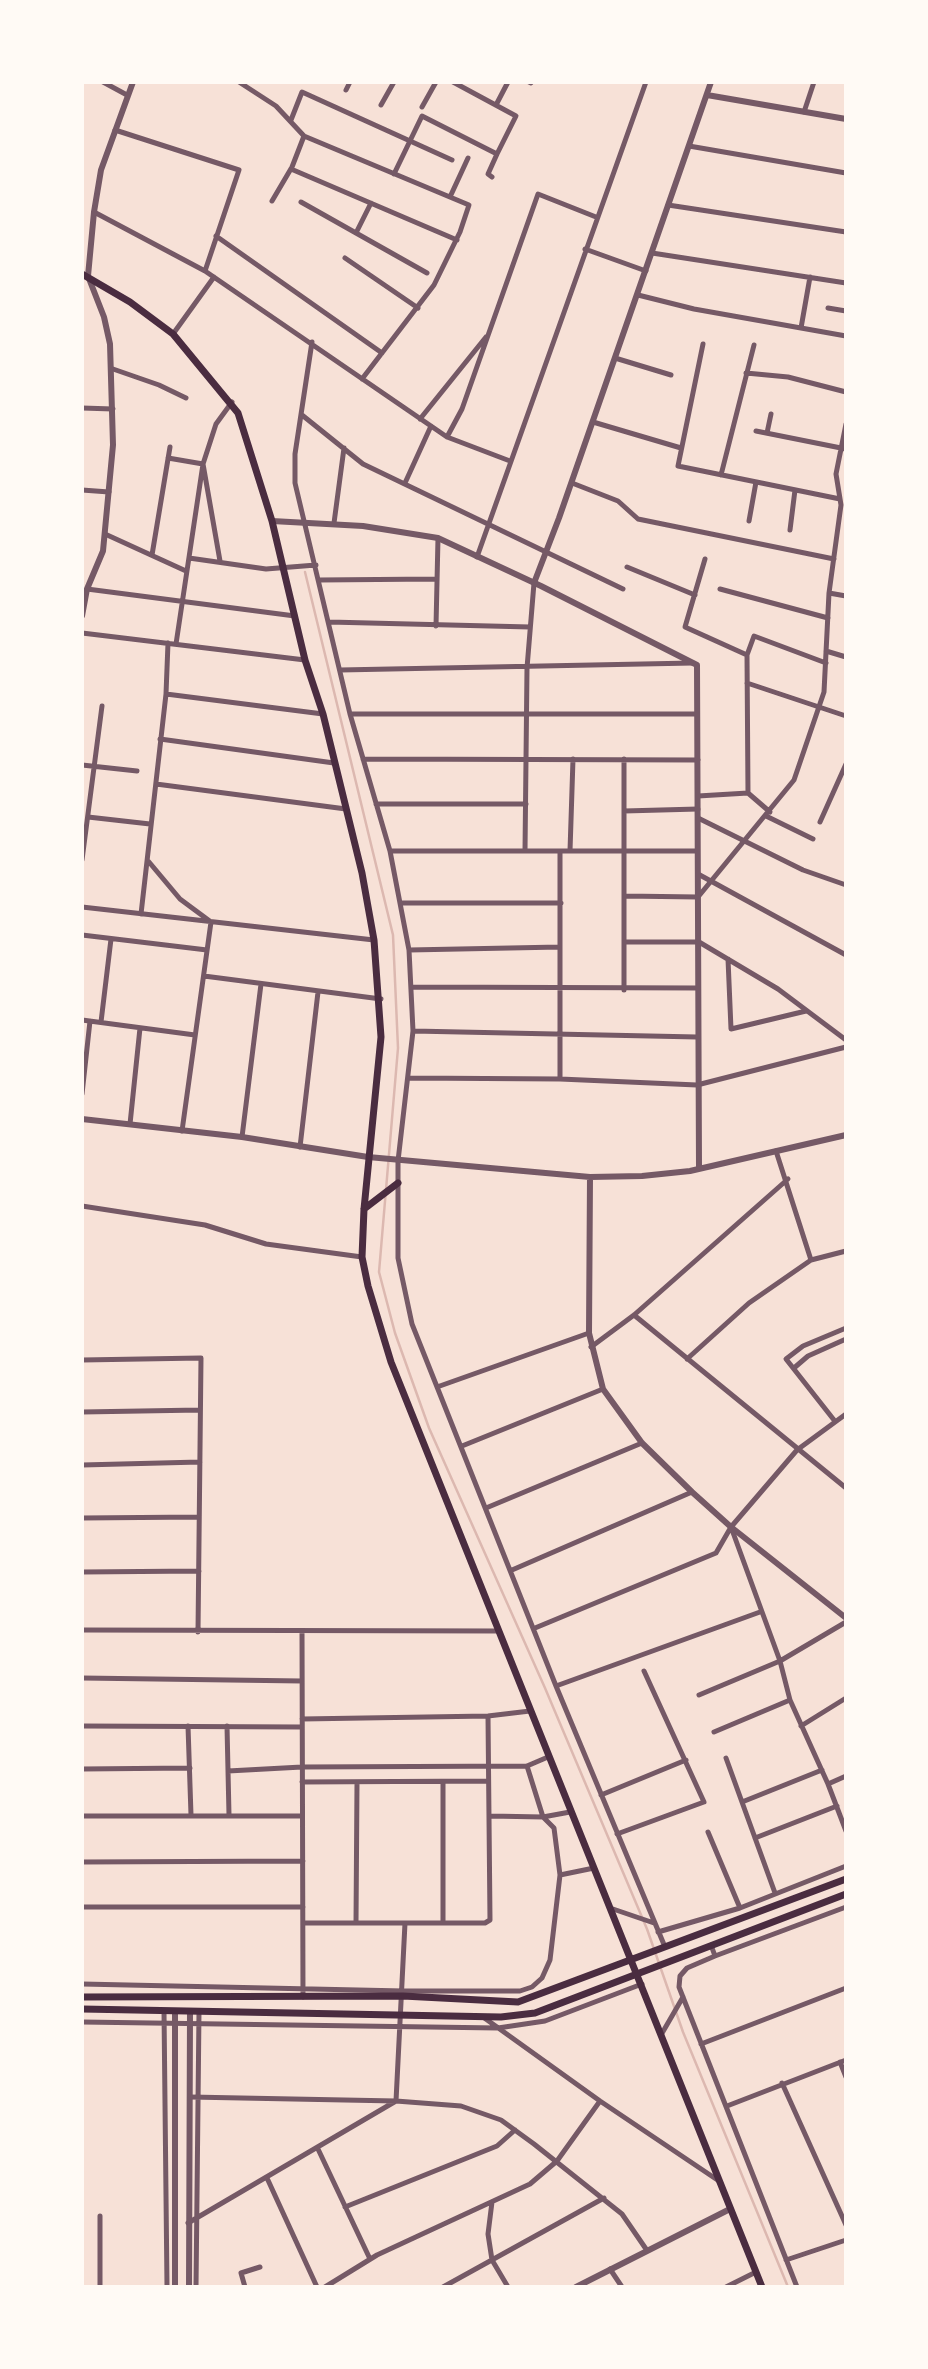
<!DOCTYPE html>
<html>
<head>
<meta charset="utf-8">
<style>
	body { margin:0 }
	#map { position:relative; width:928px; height:2369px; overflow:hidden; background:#f7e1d7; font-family:Karla,sans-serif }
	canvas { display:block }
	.frame { position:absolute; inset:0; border:84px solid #fffaf5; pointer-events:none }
</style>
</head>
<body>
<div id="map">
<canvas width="928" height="2369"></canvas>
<div class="frame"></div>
</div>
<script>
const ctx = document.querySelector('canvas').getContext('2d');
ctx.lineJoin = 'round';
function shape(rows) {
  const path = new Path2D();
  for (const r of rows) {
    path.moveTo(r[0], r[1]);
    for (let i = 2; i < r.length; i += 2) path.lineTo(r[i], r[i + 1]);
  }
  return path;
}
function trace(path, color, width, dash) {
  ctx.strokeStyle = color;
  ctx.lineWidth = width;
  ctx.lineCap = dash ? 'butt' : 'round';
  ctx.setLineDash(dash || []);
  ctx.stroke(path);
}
trace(shape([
	[305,572,393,935,398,1048,379,1272,395,1333,429,1428,545,1688,647,1929,683,2032,788,2287]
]), '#dcb8b0', 2.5);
trace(shape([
	[103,82,127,95],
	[239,82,276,106,304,136,292,167,272,201],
	[453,82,516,116,497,154],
	[529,82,531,83],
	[346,90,350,82],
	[381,105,394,82],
	[496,105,508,82],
	[422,107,436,82],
	[804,112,814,82],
	[291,120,302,92,452,160],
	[115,130,239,170,205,271],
	[304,136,469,205,460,232,434,285,362,379],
	[689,146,846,173],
	[291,169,457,240],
	[394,174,422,116,497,154,488,174,492,177],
	[450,197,468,158],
	[301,202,427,273],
	[668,205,846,232],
	[94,212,205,271,447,437,510,461],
	[356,233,371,203],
	[216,236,382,353],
	[585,249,646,271],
	[652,253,846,283],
	[345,258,418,308],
	[638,295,694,309,846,336],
	[828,308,846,311],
	[801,328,810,277],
	[173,334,214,277],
	[312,342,295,454,295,483,350,714,390,851,409,950,413,1031,398,1161,398,1258,412,1324,556,1686,665,1947],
	[703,344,678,466,840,499],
	[615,358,671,375],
	[113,369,159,385,186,398],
	[746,373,788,377,846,392],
	[82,408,113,409],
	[302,415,363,464,623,589],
	[420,419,486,337],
	[593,422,681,448],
	[756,431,846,449],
	[767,433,771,414],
	[447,437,462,409,538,194,596,217],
	[168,458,203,464,220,561],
	[721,475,754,345],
	[405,483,431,426],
	[572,483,618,501,638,519,834,559],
	[82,490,109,492],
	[749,521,756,482],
	[334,523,344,448],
	[790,530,795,490],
	[105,534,186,571],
	[152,555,170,447],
	[477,557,646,82],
	[189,558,266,569,316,565],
	[705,559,685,627,747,655,748,793,770,812],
	[627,567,695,595],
	[319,580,436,579],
	[87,589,295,616],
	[720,589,828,618],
	[829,593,846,596],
	[329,622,530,627],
	[436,626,438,538],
	[82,633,305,660],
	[176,644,203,464,216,424,232,402],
	[826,651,846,657],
	[747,655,754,636,826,663],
	[340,670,693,663],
	[747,683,846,716],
	[166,694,323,714],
	[350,714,697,714],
	[160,739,334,763],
	[363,759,698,760],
	[624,759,624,990],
	[82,765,137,771],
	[156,784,346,809],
	[698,796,748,793],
	[376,804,526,804],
	[624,811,698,809],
	[766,816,813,839],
	[88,817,150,824],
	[698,818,803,870,846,885],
	[820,822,846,764],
	[390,851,697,851],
	[525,851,527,668,534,583],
	[570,851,573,759],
	[82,860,102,706],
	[149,862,180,899,211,922,182,1131],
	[698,874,846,955],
	[624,896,698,897,794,780,824,692,829,593,841,505,836,474,846,424],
	[402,903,561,903],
	[82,907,374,940],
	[141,914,166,694,168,643],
	[82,935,207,950],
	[625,942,699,942,778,989,846,1040],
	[409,950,560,947],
	[728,959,731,1029,806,1011],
	[204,976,381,999],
	[413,987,698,988],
	[82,1020,195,1035],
	[101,1022,111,939],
	[413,1031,697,1037],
	[409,1078,560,1079,697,1085,846,1047],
	[560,1079,560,851],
	[82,1094,90,1021],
	[130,1124,140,1028],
	[242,1137,261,984],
	[300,1147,318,992],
	[776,1151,811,1260],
	[82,1206,205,1225,266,1244,362,1257],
	[634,1315,846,1488],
	[591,1347,634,1315,788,1179],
	[687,1359,749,1303,811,1260,846,1251],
	[82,1360,201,1358,198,1632],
	[794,1368,808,1356,846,1339],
	[437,1387,589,1333],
	[82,1412,200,1410],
	[834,1420,786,1359,803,1346,846,1328],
	[462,1446,603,1389],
	[82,1465,200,1462],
	[486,1508,642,1443],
	[82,1518,199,1517],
	[731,1527,780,1661,790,1700,828,1784,846,1831],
	[512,1570,692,1492],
	[82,1572,199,1571],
	[535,1628,716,1553,731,1527,797,1450,846,1414],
	[82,1630,498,1631],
	[302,1631,303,1997],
	[82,1678,302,1681],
	[556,1686,760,1612],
	[699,1695,780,1661,846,1622],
	[302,1719,488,1716,530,1711],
	[82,1726,302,1727],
	[188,1726,191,1815],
	[227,1726,229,1815],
	[801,1726,846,1698],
	[714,1732,790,1700],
	[726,1758,775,1893],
	[82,1769,190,1768],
	[228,1771,302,1767,527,1766,548,1757],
	[302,1782,488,1781],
	[443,1783,443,1923],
	[828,1784,846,1776],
	[601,1795,686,1760],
	[742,1802,822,1770],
	[82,1816,302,1816],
	[490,1816,543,1817,570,1812],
	[708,1832,740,1908],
	[617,1834,704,1802,644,1671],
	[755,1838,837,1806],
	[82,1862,303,1861],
	[560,1875,594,1868],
	[82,1907,303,1907],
	[613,1909,654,1923],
	[303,1923,485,1923,490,1920,488,1716],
	[356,1923,357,1783],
	[658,1932,740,1908,846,1866],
	[711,1945,715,1956,846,1907],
	[715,1956,687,1968,680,1976,679,1987,797,2287],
	[82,1984,404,1991,520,1991,532,1987,542,1978,550,1960,560,1875,554,1828,543,1817,527,1766],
	[164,2011,167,2287],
	[483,2017,600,2101,719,2181],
	[82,2022,498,2028,545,2021,642,1984],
	[661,2035,683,1997],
	[701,2044,846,1988],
	[840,2062,846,2077],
	[782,2083,846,2225],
	[190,2097,396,2101,461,2106,501,2120,534,2144,622,2214,646,2249],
	[727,2106,846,2060],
	[318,2149,370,2259],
	[267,2178,317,2287],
	[492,2202,488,2234,492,2260,508,2287],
	[345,2207,497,2146,515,2130],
	[100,2216,100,2287],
	[188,2223,396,2101,405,1923],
	[786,2260,846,2240],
	[610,2269,622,2287],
	[196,2287,199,2012],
	[245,2287,241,2273,260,2267],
	[325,2287,377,2255,530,2184,557,2161,600,2101],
	[443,2287,604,2198],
	[726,2287,756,2272]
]), '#755966', 5);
trace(shape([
	[707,95,846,119],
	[272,521,363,526,438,538,541,586,697,665,699,1168],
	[534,583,559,518,711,82],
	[82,616,87,589,103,551,113,445,110,344,104,317,88,276,94,212,101,170,133,82],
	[82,1119,242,1137,368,1157,590,1177,642,1176,690,1171,846,1135],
	[590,1177,589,1333,603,1389,642,1443,692,1492,731,1527,846,1618],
	[175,2287,175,2011],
	[189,2287,190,2012],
	[576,2287,730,2209]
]), '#755966', 6);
trace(shape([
	[82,274,130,302,173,334,238,413,272,521,305,660,323,714,362,873,374,940,381,1037,364,1209,362,1257,368,1286,391,1362,762,2287],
	[364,1209,398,1183],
	[82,1997,403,1996,518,2002,846,1879],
	[82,2009,501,2017,535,2013,846,1894]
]), '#4a2c40', 7);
</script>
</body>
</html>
